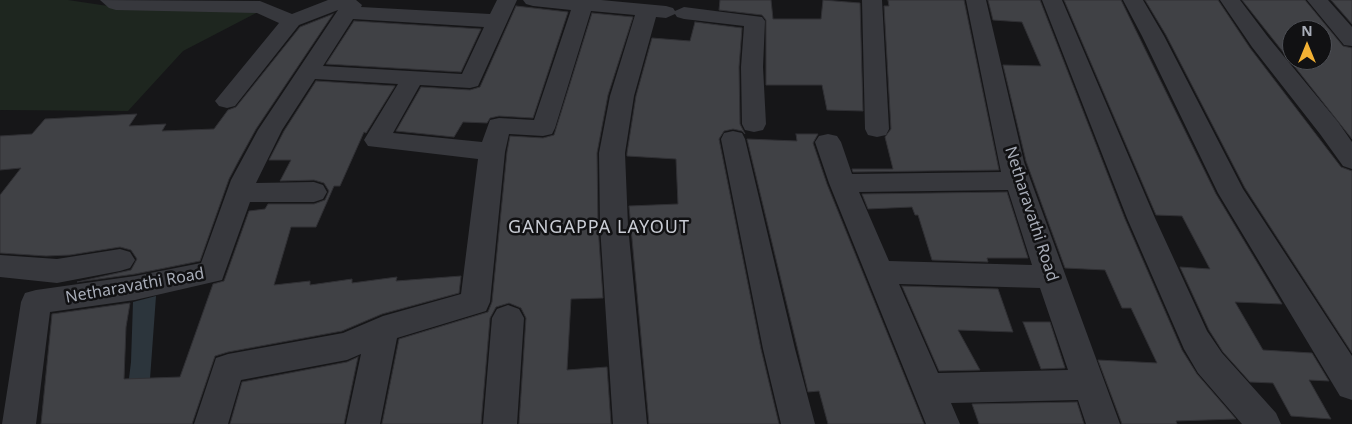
<!DOCTYPE html>
<html>
<head>
<meta charset="utf-8">
<style>
  body { margin:0 }
  #map { position:relative; width:1352px; height:424px; overflow:hidden; background:#161618; font-family:"Noto Sans",sans-serif }
  canvas { display:block }
  .north { position:absolute; left:1282px; top:20px; width:50px; height:50px; box-sizing:border-box; background:#111113; border:1px solid #4d4f55; border-radius:50%; rotate:0deg; font-size:14px; font-weight:700; line-height:20px; text-align:center; color:#a8adb8 }
  .north::after { content:''; display:block; margin:auto; width:18px; height:22px; background:#f2b134; clip-path:polygon(50% 0,100% 100%,50% 72%,0 100%) }
</style>
</head>
<body>
<div id="map">
<canvas width="1352" height="424"></canvas>
<div class="north">N</div>
</div>
<script>
const c = document.querySelector('canvas').getContext('2d');
c.lineJoin = 'round';
function paint(path, color) { c.fillStyle = color; c.fill(path, 'evenodd'); }
const shape = rows => new Path2D(rows.map(r => 'M' + r).join(''));
function strokePath(path, color, width, dash) { c.strokeStyle = color; c.lineWidth = width; c.lineCap = dash ? 'butt' : 'round'; c.setLineDash(dash || []); c.stroke(path); }
function label(font, color, halo, rows, align = 'center') {
  c.font = font + ' "Noto Sans",sans-serif'; c.lineWidth = 5; c.setLineDash([]); c.textBaseline = 'middle'; c.strokeStyle = halo; c.fillStyle = color; for (const [text, x, y, turn = 0] of rows) {
    c.save(); c.translate(x, y); c.rotate((+turn || 0) * Math.PI / 180); c.textAlign = isNaN(turn) ? turn : align; if (halo) c.strokeText(text, 0, 0); c.fillText(text, 0, 0); c.restore();
  }
}
paint(shape([
  [0,0,68,0,108,6,260,11,183,51,128,111,0,110]
]), '#1e261f');
paint(shape([
  [156,296,150,379,117,424,127,395,131,362,133,302]
]), '#2c353c');
const building = shape([
  [720,0,771,0,773,19,821,19,823,0,860,3,863,111,827,110,822,85,766,85,766,20,762,15,719,10,720,0],
  [888,0,964,0,999,170,853,172,852,169,893,169,885,137,891,129,884,6,889,6,888,0],
  [988,0,1040,0,1125,219,1182,350,1197,374,1236,419,1176,421,1177,424,1122,424,1098,360,1157,363,1131,308,1122,308,1105,270,1065,268,1026,161,1003,65,1041,66,1022,22,993,20,988,0],
  [1064,0,1121,0,1216,194,1282,304,1235,302,1263,350,1312,353,1329,381,1309,380,1331,419,1291,416,1273,383,1250,382,1223,352,1209,330,1180,267,1210,269,1182,216,1156,215,1064,0],
  [1145,0,1218,0,1250,48,1341,167,1352,171,1352,353,1245,188,1166,35,1145,0],
  [1242,0,1305,0,1343,46,1352,48,1352,139,1242,0],
  [1292,30,1322,30,1322,60,1292,60,1292,30],
  [1331,0,1352,0,1352,24,1331,0],
  [516,6,568,12,533,118,499,116,490,118,487,123,463,122,454,137,396,131,421,87,470,90,480,87,516,6],
  [592,13,633,17,608,95,597,153,598,226,603,298,571,299,567,370,607,367,611,424,519,424,526,318,521,308,509,303,496,307,490,318,481,424,382,424,399,339,488,312,492,302,507,152,510,136,543,138,554,135,592,13],
  [333,14,256,129,239,160,229,179,200,261,135,274,77,282,131,270,137,259,131,250,120,247,70,255,46,256,0,253,0,195,21,168,0,170,0,136,32,134,45,119,137,114,129,126,166,124,162,131,214,129,228,110,236,107,300,27,333,14],
  [354,21,481,29,461,72,326,64,354,21],
  [695,22,742,28,739,67,740,124,745,134,742,131,733,129,724,131,719,139,761,349,779,424,649,424,629,206,678,204,676,159,627,156,627,153,636,96,652,38,690,41,695,22],
  [316,81,395,86,366,133,364,132,340,186,334,186,316,227,291,227,274,285,310,281,310,285,352,279,352,283,397,277,396,281,461,276,459,293,382,314,342,331,228,352,215,356,192,424,41,424,52,314,130,303,126,327,124,379,180,377,213,284,224,281,249,211,265,209,268,204,314,204,325,200,329,191,324,183,314,180,280,181,291,160,269,160,284,131,316,81],
  [796,134,818,134,813,143,827,184,924,424,828,424,819,391,808,392,747,139,797,141,796,134],
  [1007,192,1028,258,987,258,988,262,932,260,918,215,915,215,912,207,868,209,862,194,1007,192],
  [902,286,998,289,1013,332,958,330,980,370,939,371,902,286],
  [1023,322,1050,322,1065,368,1041,369,1023,322],
  [358,357,344,424,230,424,242,382,347,362,358,357],
  [1077,402,1084,424,979,424,972,404,1077,402]
]);
paint(building, '#404145');
strokePath(building, '#303034', 1);
paint(shape([
  [100,0,260,1,292,14,328,0,356,0,362,5,361,7,490,14,497,0,517,0,478,86,470,88,420,85,393,133,482,142,490,120,499,118,534,120,571,10,533,6,526,4,523,0,601,0,666,6,673,8,675,11,684,7,762,17,765,21,763,67,766,124,763,130,754,132,745,130,742,124,741,67,744,26,684,19,677,17,675,14,666,18,656,17,634,96,625,153,628,226,647,424,613,424,600,226,599,153,610,96,635,15,591,11,555,128,552,134,543,136,509,134,505,152,490,302,486,311,397,338,380,424,346,424,361,354,347,360,241,380,228,424,194,424,216,358,228,354,343,333,383,316,461,294,478,159,368,146,364,140,398,84,315,79,282,130,256,183,314,182,323,185,327,192,323,199,314,202,250,202,222,280,135,300,50,312,36,424,2,424,21,302,25,293,36,290,135,276,201,263,231,180,258,130,338,10,299,25,235,106,227,108,219,106,215,101,279,23,257,13,116,10,109,8,100,0],
  [353,19,484,27,462,74,323,66,353,19],
  [862,0,882,0,889,129,886,135,877,137,868,135,865,129,862,0],
  [966,0,986,0,1024,162,1120,424,1086,424,1078,400,951,403,960,424,926,424,829,183,815,142,819,136,828,134,837,136,841,142,852,174,1001,172,966,0],
  [1008,190,1032,265,889,261,859,192,1008,190],
  [899,284,1040,288,1068,370,938,373,899,284],
  [1042,0,1062,0,1155,218,1207,331,1222,353,1276,413,1281,424,1242,424,1198,373,1184,349,1127,218,1042,0],
  [1123,0,1143,0,1164,36,1243,189,1352,356,1352,400,1340,396,1218,193,1142,36,1123,0],
  [1220,0,1240,0,1268,37,1338,122,1352,142,1352,169,1343,166,1320,134,1252,47,1220,0],
  [1307,0,1328,0,1352,27,1352,46,1344,45,1307,0],
  [733,131,742,133,745,139,795,349,815,424,781,424,763,349,721,139,724,133,733,131],
  [120,249,130,252,135,260,130,268,120,271,57,283,0,277,0,255,57,259,120,249],
  [508,305,519,309,524,318,517,424,483,424,492,318,497,309,508,305]
]), '#37383d');
label('16px', '#a8adb8', '#111113', [
  ["Netharavathi Road",1031,214,72],
  ["Netharavathi Road",135,286,-10]
]);
c.letterSpacing = '1px';
label('18px', '#c9ccd4', '#111113', [
  ["GANGAPPA LAYOUT",599,228]
]);
c.letterSpacing = '0px';
</script>
</body>
</html>
